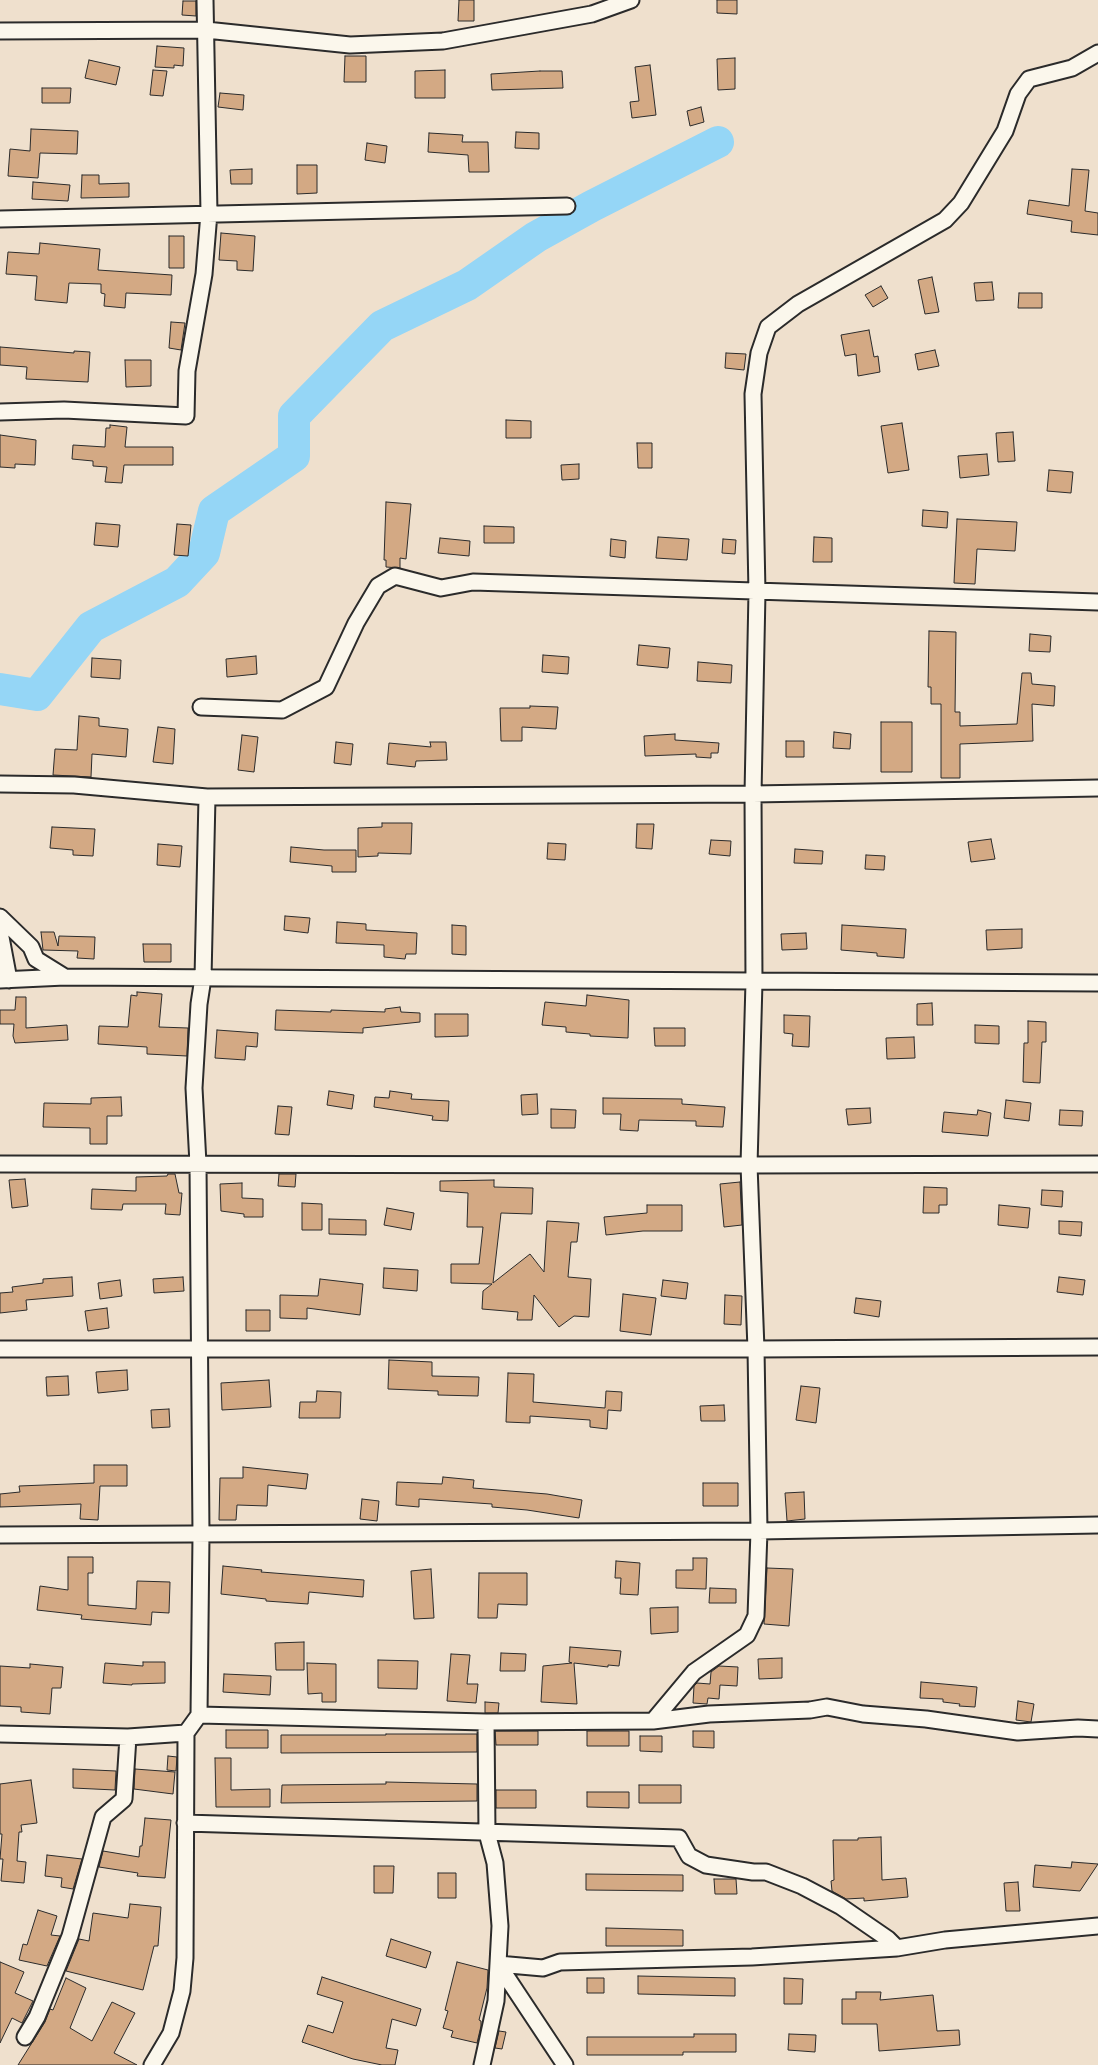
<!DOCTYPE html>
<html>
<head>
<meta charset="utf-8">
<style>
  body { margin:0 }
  canvas { display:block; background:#efe0cd }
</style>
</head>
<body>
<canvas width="1098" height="2065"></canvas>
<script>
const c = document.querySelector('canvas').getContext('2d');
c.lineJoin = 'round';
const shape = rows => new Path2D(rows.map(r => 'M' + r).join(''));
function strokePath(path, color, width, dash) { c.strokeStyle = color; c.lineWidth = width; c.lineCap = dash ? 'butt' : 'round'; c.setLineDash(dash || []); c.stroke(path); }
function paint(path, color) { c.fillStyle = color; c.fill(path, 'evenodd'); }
strokePath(shape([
  [0,689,37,695,91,627,177,582,204,553,214,511,294,456,294,416,382,326,467,285,536,237,592,206,718,142]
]), '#95d6f6', 32);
const building = shape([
  [459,0,474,0,474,21,458,21,459,0],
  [717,0,737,0,737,14,717,13,717,0],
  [183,1,196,1,196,16,182,15,183,1],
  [157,46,184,48,183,66,174,65,174,68,155,67,157,46],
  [345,56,366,56,366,82,344,82,345,56],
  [735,58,735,89,718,90,717,59,735,58],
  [89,60,120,67,116,85,85,78,89,60],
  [650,65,656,115,632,118,630,102,639,101,635,67,650,65],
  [153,70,167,71,163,96,150,95,153,70],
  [445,70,445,98,415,98,415,71,445,70],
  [540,71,562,71,563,88,492,90,491,74,540,71],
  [42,88,71,88,70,103,42,103,42,88],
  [220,93,244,95,243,110,218,107,220,93],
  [701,107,704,122,690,126,687,111,701,107],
  [31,129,78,131,77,154,40,153,38,178,8,176,10,149,30,151,31,129],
  [516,132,539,133,539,149,515,148,516,132],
  [429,133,463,135,462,142,488,142,489,172,469,172,468,155,428,152,429,133],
  [367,143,387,146,385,163,365,160,367,143],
  [297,165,317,165,317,193,297,194,297,165],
  [252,169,252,184,231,184,230,170,252,169],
  [1072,169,1089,170,1085,211,1098,213,1098,235,1071,232,1072,221,1027,214,1029,200,1069,206,1072,169],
  [82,175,99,175,99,184,129,183,129,197,81,198,82,175],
  [33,182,70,185,68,201,32,199,33,182],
  [221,233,255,236,253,271,237,270,237,261,219,260,221,233],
  [169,236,184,236,184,268,169,268,169,236],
  [40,243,100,249,98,270,172,275,171,295,126,293,125,308,104,306,105,294,101,293,101,284,69,283,67,303,35,300,37,276,6,274,8,252,39,254,40,243],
  [932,277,939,312,925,314,918,280,932,277],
  [992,282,994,300,976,301,974,283,992,282],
  [881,286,888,298,873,307,865,295,881,286],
  [1019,293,1042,293,1042,308,1018,308,1019,293],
  [171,322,185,323,181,350,169,348,171,322],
  [869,330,874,357,878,356,880,372,858,376,856,354,845,356,841,335,869,330],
  [0,347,74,353,74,351,90,352,88,382,26,379,27,367,0,365,0,347],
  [935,350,939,366,918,370,915,354,935,350],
  [726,353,746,354,744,370,725,368,726,353],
  [125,360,151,360,151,386,126,387,125,360],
  [506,420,531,421,531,438,506,438,506,420],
  [902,423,909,470,888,473,881,426,902,423],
  [110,425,127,427,125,447,173,447,173,465,124,465,122,483,105,482,107,467,93,466,93,461,72,459,73,445,105,447,106,428,110,428,110,425],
  [1013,432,1015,461,998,462,996,433,1013,432],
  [0,435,36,440,35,465,15,464,15,468,0,467,0,435],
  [637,443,652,443,652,468,638,468,637,443],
  [987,454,989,475,960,478,958,456,987,454],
  [579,464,579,479,562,480,561,465,579,464],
  [1049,470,1073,472,1071,493,1047,491,1049,470],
  [386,502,411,504,406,559,400,558,400,568,386,567,386,560,384,560,386,502],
  [923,510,948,512,947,528,922,526,923,510],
  [957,519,1017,522,1015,551,977,549,975,584,954,583,957,519],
  [96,523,120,525,118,547,94,545,96,523],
  [177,524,191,525,188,556,174,555,177,524],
  [484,526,514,527,514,543,484,543,484,526],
  [658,537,689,539,687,560,656,558,658,537],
  [814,537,832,538,832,562,813,562,814,537],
  [440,538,470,541,469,556,438,553,440,538],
  [611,539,626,541,625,558,610,556,611,539],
  [723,539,736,540,735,554,722,553,723,539],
  [929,631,956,632,955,712,960,712,960,726,1017,724,1022,673,1031,673,1032,684,1055,686,1054,706,1032,704,1033,741,960,744,960,778,941,778,941,704,931,704,931,687,928,687,929,631],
  [1030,634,1051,636,1050,652,1029,651,1030,634],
  [639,645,670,648,668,668,637,665,639,645],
  [543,655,569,657,568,674,542,672,543,655],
  [256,656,257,674,227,677,226,659,256,656],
  [92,658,121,660,120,679,91,677,92,658],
  [698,662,732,665,731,683,697,681,698,662],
  [530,706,558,707,556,729,522,727,522,741,501,741,500,708,530,708,530,706],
  [79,716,99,718,99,726,128,729,126,757,92,754,91,777,53,775,55,749,77,750,79,716],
  [881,722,912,722,912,772,881,772,881,722],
  [158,727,175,729,173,764,153,762,158,727],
  [834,732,851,734,850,749,833,748,834,732],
  [675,734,675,740,719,743,718,753,711,753,711,758,696,757,696,754,645,756,644,736,675,734],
  [242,735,258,737,254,772,238,770,242,735],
  [786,741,804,741,804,757,786,757,786,741],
  [336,742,353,744,351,765,334,763,336,742],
  [430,742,446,742,447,760,416,761,415,767,387,764,389,743,431,747,430,742],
  [382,823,412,823,411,854,378,853,378,856,358,857,358,828,382,827,382,823],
  [637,824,654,824,652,849,636,848,637,824],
  [52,827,95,829,93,856,73,855,73,850,50,848,52,827],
  [991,839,995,859,971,862,968,842,991,839],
  [711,840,731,841,730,856,709,854,711,840],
  [548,843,566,844,565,860,547,859,548,843],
  [158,844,182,846,180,867,157,865,158,844],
  [291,847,324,850,356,850,356,872,332,872,332,866,290,862,291,847],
  [795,849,823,851,822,864,794,863,795,849],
  [866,855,885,856,884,870,865,869,866,855],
  [285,916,310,918,308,933,284,930,285,916],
  [337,922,366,924,366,930,417,933,416,954,406,954,405,959,384,957,384,945,336,943,337,922],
  [452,925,466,926,466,955,452,954,452,925],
  [842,925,906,929,904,958,877,956,877,953,841,950,842,925],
  [1022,929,1022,948,987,950,986,930,1022,929],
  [41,932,54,932,58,946,59,936,95,937,94,959,77,958,78,951,43,950,41,932],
  [806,933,807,949,782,950,781,934,806,933],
  [143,944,171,944,171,962,144,962,143,944],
  [137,992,162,994,159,1027,188,1028,187,1056,147,1054,147,1047,98,1044,99,1026,128,1027,131,995,137,996,137,992],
  [587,995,629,1000,628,1038,590,1036,590,1034,566,1032,566,1027,542,1025,545,1002,586,1006,587,995],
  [16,997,26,997,26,1028,67,1025,68,1040,15,1043,13,1036,14,1024,0,1024,0,1010,15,1010,16,997],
  [932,1003,933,1025,917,1025,917,1004,932,1003],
  [400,1007,401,1012,420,1013,420,1022,363,1028,363,1033,275,1030,276,1010,331,1012,331,1010,385,1012,385,1009,400,1007],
  [435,1014,468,1014,468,1036,435,1037,435,1014],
  [784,1015,810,1016,809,1047,792,1046,793,1034,784,1033,784,1015],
  [1028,1021,1046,1022,1046,1042,1042,1042,1040,1083,1023,1082,1024,1043,1028,1043,1028,1021],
  [975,1025,999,1026,999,1044,975,1043,975,1025],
  [654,1028,685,1028,685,1046,655,1046,654,1028],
  [217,1030,258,1033,257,1047,246,1046,245,1060,215,1058,217,1030],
  [914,1037,915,1058,887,1059,886,1038,914,1037],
  [329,1091,354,1095,352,1109,327,1105,329,1091],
  [390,1091,412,1094,411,1099,449,1101,448,1121,432,1120,433,1116,374,1107,375,1097,389,1098,390,1091],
  [537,1094,538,1114,522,1115,521,1095,537,1094],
  [121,1097,122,1116,107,1116,107,1144,90,1144,90,1128,43,1127,44,1103,91,1104,91,1098,121,1097],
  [603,1098,682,1099,682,1104,725,1107,723,1127,696,1126,696,1121,639,1120,638,1131,620,1130,621,1114,603,1114,603,1098],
  [1006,1100,1031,1103,1029,1121,1004,1118,1006,1100],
  [278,1106,292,1107,289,1135,275,1134,278,1106],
  [870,1108,871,1123,848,1125,846,1109,870,1108],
  [551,1109,576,1110,575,1128,551,1128,551,1109],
  [978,1110,991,1113,988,1136,942,1132,944,1112,977,1115,978,1110],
  [1060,1110,1083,1111,1082,1126,1059,1125,1060,1110],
  [168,1174,175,1174,179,1193,182,1193,180,1215,165,1214,166,1204,123,1204,122,1210,91,1209,92,1189,136,1191,136,1177,167,1176,168,1174],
  [279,1174,296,1174,295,1187,278,1186,279,1174],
  [25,1179,28,1206,12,1208,9,1180,25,1179],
  [494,1180,494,1187,533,1188,532,1214,501,1213,493,1283,530,1254,544,1272,547,1221,579,1223,577,1242,571,1242,568,1277,591,1279,589,1317,574,1316,559,1327,534,1295,532,1320,517,1320,518,1312,482,1309,483,1291,492,1284,451,1283,451,1264,479,1264,483,1227,467,1227,468,1193,440,1191,440,1181,494,1180],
  [740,1182,742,1225,724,1227,720,1184,740,1182],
  [242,1183,242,1198,263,1199,263,1217,244,1217,244,1214,221,1211,220,1184,242,1183],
  [924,1187,947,1188,947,1205,939,1205,939,1213,923,1213,924,1187],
  [1042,1190,1063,1191,1062,1207,1041,1205,1042,1190],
  [302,1203,322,1204,322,1230,302,1230,302,1203],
  [647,1205,682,1205,682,1231,643,1231,606,1235,604,1217,647,1213,647,1205],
  [999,1205,1030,1208,1028,1228,998,1225,999,1205],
  [387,1208,414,1213,411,1230,384,1225,387,1208],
  [329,1219,366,1220,366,1235,329,1234,329,1219],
  [1059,1221,1082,1222,1081,1236,1059,1234,1059,1221],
  [384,1268,418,1270,417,1291,383,1288,384,1268],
  [72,1277,73,1296,26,1300,27,1310,0,1313,0,1293,13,1292,12,1287,43,1283,43,1279,72,1277],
  [183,1277,184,1291,154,1293,153,1279,183,1277],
  [1059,1277,1085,1280,1083,1295,1057,1292,1059,1277],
  [320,1279,363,1284,360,1315,307,1308,307,1319,280,1318,280,1295,318,1296,320,1279],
  [120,1280,122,1296,100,1299,98,1283,120,1280],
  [663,1280,688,1283,686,1299,661,1296,663,1280],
  [623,1294,656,1298,651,1335,620,1331,623,1294],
  [725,1295,742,1296,741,1325,724,1324,725,1295],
  [856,1298,881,1301,879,1317,854,1313,856,1298],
  [107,1308,109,1328,88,1331,85,1311,107,1308],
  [246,1310,270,1310,270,1331,246,1331,246,1310],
  [389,1360,432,1362,432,1376,479,1377,478,1396,438,1395,438,1391,388,1389,389,1360],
  [127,1370,128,1390,98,1393,96,1372,127,1370],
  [508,1373,534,1374,533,1402,605,1408,606,1391,622,1392,621,1411,608,1410,607,1429,590,1427,590,1420,530,1416,530,1423,506,1422,508,1373],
  [68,1376,69,1395,47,1396,46,1377,68,1376],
  [269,1380,271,1407,222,1410,221,1383,269,1380],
  [801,1386,820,1388,816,1423,796,1420,801,1386],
  [317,1391,341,1392,340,1418,299,1418,300,1402,316,1402,317,1391],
  [724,1405,725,1421,701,1421,700,1406,724,1405],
  [169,1409,170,1427,152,1428,151,1410,169,1409],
  [94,1465,127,1465,127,1486,100,1486,98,1520,80,1519,81,1504,0,1507,0,1494,20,1492,19,1486,94,1483,94,1465],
  [243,1467,308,1474,306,1489,268,1485,267,1506,237,1505,236,1520,219,1520,220,1478,243,1478,243,1467],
  [443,1477,474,1480,473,1488,547,1494,582,1500,579,1518,527,1510,492,1507,492,1504,419,1499,419,1507,396,1505,397,1482,442,1484,443,1477],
  [703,1483,738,1483,738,1506,703,1506,703,1483],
  [804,1492,805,1519,787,1521,785,1493,804,1492],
  [362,1499,379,1501,377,1521,360,1519,362,1499],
  [68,1557,93,1557,93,1573,88,1573,88,1605,136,1609,137,1581,170,1582,169,1613,152,1612,151,1625,81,1619,82,1615,37,1610,40,1586,68,1590,68,1557],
  [693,1558,707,1558,706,1589,676,1588,676,1570,693,1570,693,1558],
  [616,1561,640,1563,638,1595,620,1594,621,1578,615,1578,616,1561],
  [223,1566,262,1570,261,1572,364,1580,363,1597,309,1592,308,1604,266,1601,266,1599,221,1594,223,1566],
  [767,1568,793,1569,789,1626,764,1624,767,1568],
  [431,1569,434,1618,414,1619,411,1571,431,1569],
  [479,1573,527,1573,527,1605,498,1604,497,1618,478,1618,479,1573],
  [710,1588,736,1589,736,1603,709,1603,710,1588],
  [678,1607,678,1632,651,1634,650,1608,678,1607],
  [304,1642,304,1670,276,1670,275,1643,304,1642],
  [570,1647,621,1651,619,1666,608,1665,608,1667,574,1663,577,1704,541,1702,543,1666,572,1663,569,1662,570,1647],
  [501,1653,526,1654,525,1671,500,1671,501,1653],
  [451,1654,470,1655,467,1684,478,1684,476,1703,447,1701,451,1654],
  [782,1658,782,1678,759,1679,758,1659,782,1658],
  [378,1660,418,1661,417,1689,378,1688,378,1660],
  [143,1662,165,1662,165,1683,132,1684,132,1685,103,1683,105,1663,143,1666,143,1662],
  [307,1663,336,1664,336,1702,322,1702,322,1693,308,1694,307,1663],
  [30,1664,63,1667,61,1688,52,1688,50,1714,21,1712,21,1707,0,1706,0,1666,30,1668,30,1664],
  [719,1666,738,1667,737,1686,720,1685,719,1699,708,1698,707,1704,693,1703,694,1686,697,1683,710,1684,711,1672,719,1666],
  [224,1674,271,1676,270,1695,223,1692,224,1674],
  [921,1682,977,1687,975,1707,959,1706,960,1704,943,1702,943,1699,920,1698,921,1682],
  [1018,1701,1034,1704,1031,1722,1016,1720,1018,1701],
  [485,1702,499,1703,498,1713,485,1713,485,1702],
  [226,1730,268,1730,268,1748,226,1748,226,1730],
  [495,1731,538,1731,538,1745,496,1745,495,1731],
  [587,1731,629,1731,629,1746,587,1746,587,1731],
  [693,1731,714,1731,714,1748,693,1747,693,1731],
  [386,1734,477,1734,477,1752,281,1753,281,1735,386,1735,386,1734],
  [640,1736,662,1736,662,1752,640,1751,640,1736],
  [168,1756,177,1757,176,1771,167,1770,168,1756],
  [215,1758,231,1758,231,1790,270,1789,270,1807,216,1807,215,1758],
  [73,1769,116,1771,115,1790,73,1788,73,1769],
  [135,1769,175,1772,173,1794,134,1789,135,1769],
  [31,1780,37,1823,21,1825,22,1832,19,1832,17,1861,26,1862,24,1883,1,1881,3,1859,0,1859,2,1834,0,1834,0,1784,31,1780],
  [386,1782,477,1784,477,1801,281,1803,282,1785,386,1784,386,1782],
  [639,1785,681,1785,681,1803,639,1803,639,1785],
  [496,1790,536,1790,536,1808,496,1808,496,1790],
  [587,1792,629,1792,629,1808,587,1807,587,1792],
  [145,1818,171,1820,165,1878,137,1876,138,1873,99,1867,103,1851,139,1857,140,1846,142,1846,145,1818],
  [881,1837,882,1880,906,1878,908,1897,864,1901,864,1898,846,1899,832,1891,831,1881,834,1880,833,1840,858,1840,858,1838,881,1837],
  [47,1855,82,1859,73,1889,61,1887,62,1878,45,1876,47,1855],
  [1072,1862,1098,1864,1080,1891,1033,1887,1035,1865,1071,1868,1072,1862],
  [374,1866,394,1866,393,1893,374,1893,374,1866],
  [438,1873,456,1873,456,1898,438,1898,438,1873],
  [586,1874,683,1875,683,1891,586,1890,586,1874],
  [714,1879,736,1879,737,1894,715,1894,714,1879],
  [1018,1882,1020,1911,1006,1911,1004,1883,1018,1882],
  [130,1904,161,1907,158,1946,154,1946,143,1990,66,1971,79,1939,89,1941,93,1913,128,1918,130,1904],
  [38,1910,57,1916,51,1935,60,1936,47,1966,19,1960,23,1944,27,1945,38,1910],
  [606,1928,683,1930,683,1946,606,1946,606,1928],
  [391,1939,431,1952,426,1968,386,1956,391,1939],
  [0,1962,24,1972,15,1993,33,2001,22,2023,12,2018,0,2043,0,1962],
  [457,1962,488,1970,487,1988,479,2020,481,2021,481,2026,477,2043,451,2037,453,2031,443,2028,448,2011,445,2010,457,1962],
  [638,1976,735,1978,735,1996,638,1994,638,1976],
  [322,1977,421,2009,416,2026,392,2019,386,2048,398,2050,395,2065,382,2065,353,2059,302,2042,308,2025,333,2033,343,2002,317,1994,322,1977],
  [66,1978,86,1988,70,2028,92,2041,112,2002,135,2013,114,2053,137,2065,18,2065,45,2022,50,2009,53,2010,66,1978],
  [587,1978,604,1978,604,1993,587,1993,587,1978],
  [784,1978,803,1979,802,2004,784,2004,784,1978],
  [856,1992,881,1992,880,2000,933,1995,937,2031,959,2030,960,2045,879,2051,877,2024,842,2024,842,1999,856,1999,856,1992],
  [499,2031,506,2032,502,2049,495,2048,499,2031],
  [694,2034,736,2034,736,2052,683,2052,683,2055,587,2055,587,2037,694,2037,694,2034],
  [789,2034,816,2035,815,2052,788,2050,789,2034]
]);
paint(building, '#d3a984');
strokePath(building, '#2b2b2b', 1);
const minor = shape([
  [0,31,206,30,350,45,443,41,592,14,631,0],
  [0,219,567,206],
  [0,412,64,410,186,416,187,371,204,274,209,213,205,0],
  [201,707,282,710,326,687,356,623,378,586,395,576,441,588,473,582,1098,602],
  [0,784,74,785,207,797,753,794,1098,788],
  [0,917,31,947,36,959,65,977],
  [0,932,9,980],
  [0,980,65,977,1098,983],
  [0,1164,749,1165,1098,1164],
  [0,1349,756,1349,1098,1347],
  [0,1535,759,1531,1098,1525],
  [199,1715,486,1722,653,1721,709,1714,810,1710,827,1707,863,1714,926,1719,1018,1732,1078,1728,1098,1729],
  [653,1721,694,1672,747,1635,756,1616,759,1531,756,1349,749,1165,754,982,753,794,757,592,753,394,759,353,768,327,798,304,945,220,961,203,1005,131,1018,94,1029,79,1072,68,1098,53],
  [0,1734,128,1737,186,1733],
  [185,1823,679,1838,689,1856,706,1865,753,1872,766,1872,802,1886,840,1906,888,1939,897,1948],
  [498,1964,543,1968,560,1962,752,1957,897,1948,945,1940,1098,1926],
  [498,1964,565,2065],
  [25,2037,37,2017,70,1936,103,1817,124,1799,128,1737],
  [152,2065,171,2033,182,1991,185,1958,186,1733,199,1715,201,1535,198,1164,194,1088,199,1004,203,978,207,797],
  [482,2065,496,2001,500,1926,495,1863,487,1833,486,1722]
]);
strokePath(minor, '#2b2b2b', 19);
strokePath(minor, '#fbf7ec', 15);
</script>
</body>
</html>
